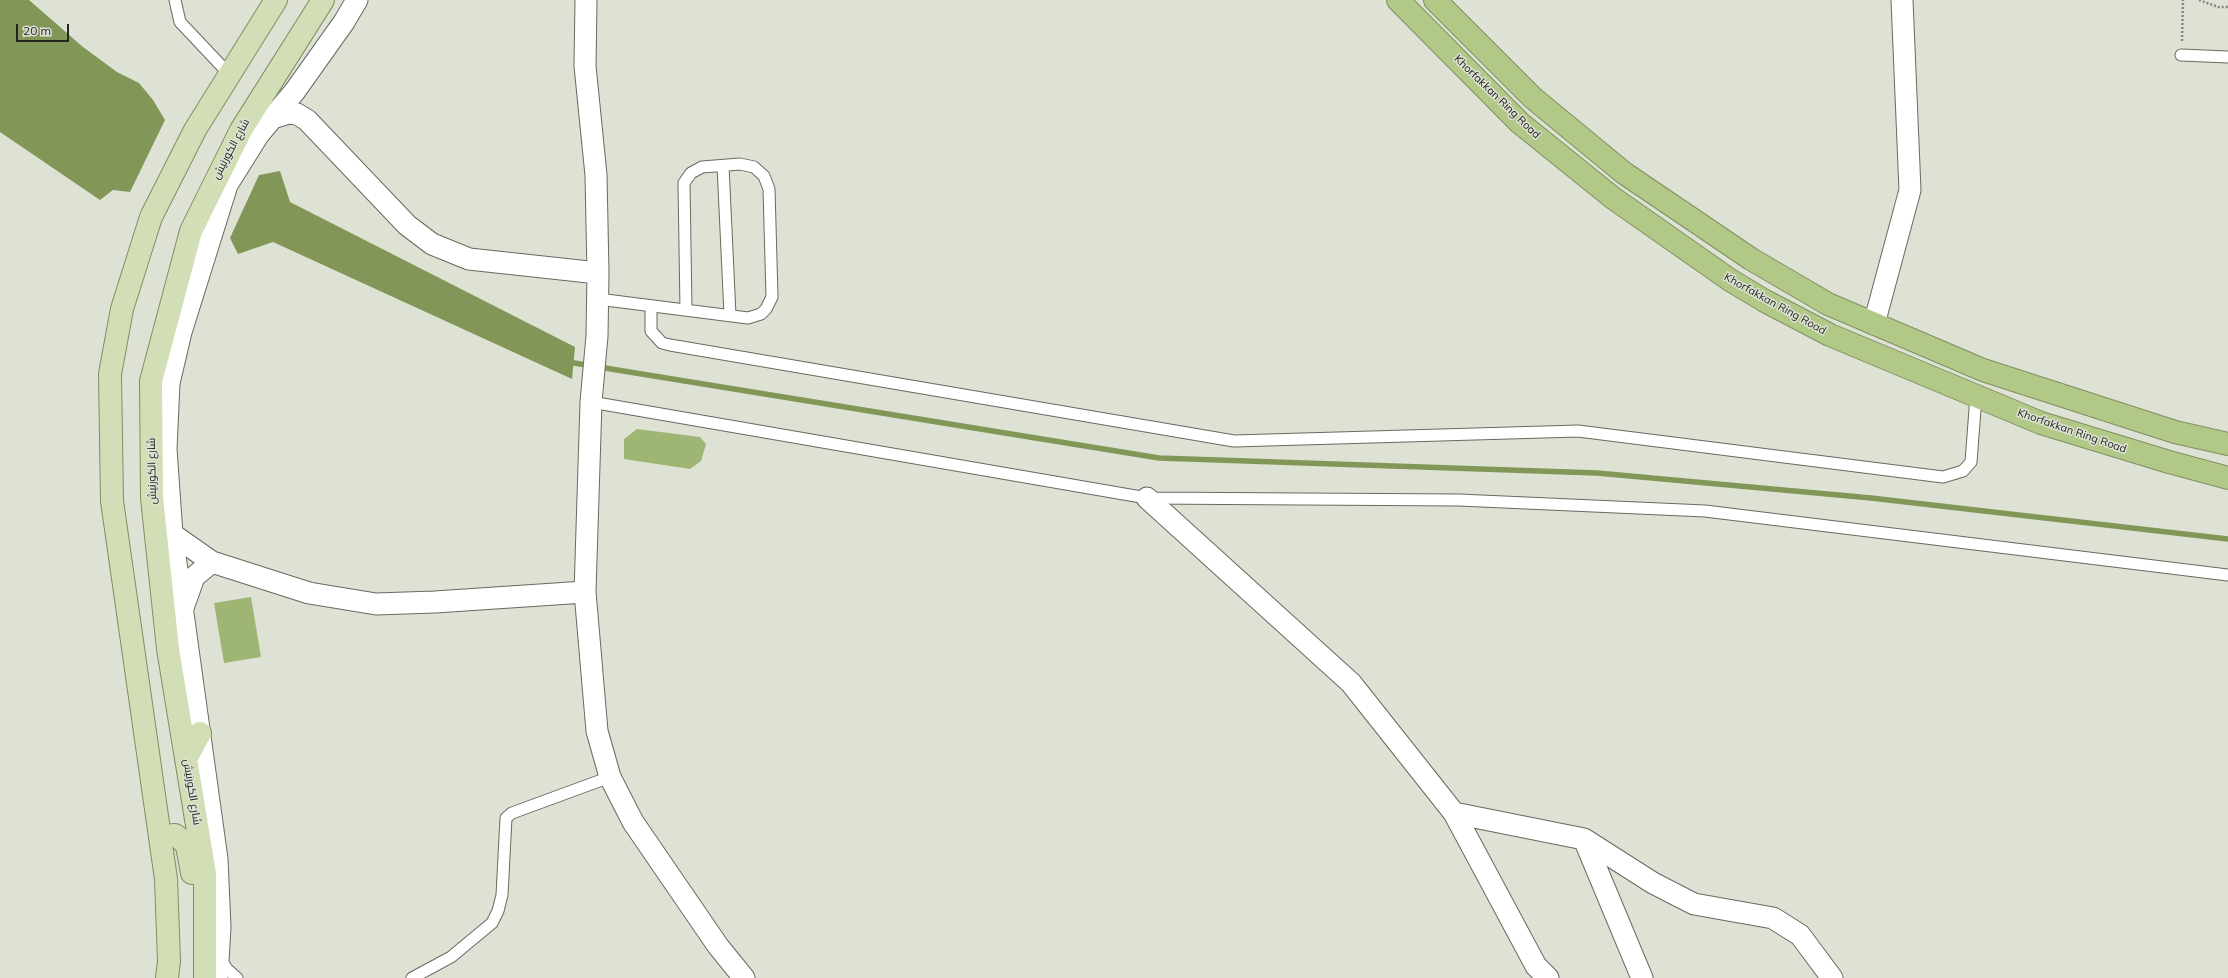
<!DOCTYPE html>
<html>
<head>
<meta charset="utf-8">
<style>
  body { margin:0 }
  #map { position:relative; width:2228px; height:978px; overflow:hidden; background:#dde2d4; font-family:Mulish,sans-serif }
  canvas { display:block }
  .scale { position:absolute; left:16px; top:24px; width:53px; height:18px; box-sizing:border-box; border:2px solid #232520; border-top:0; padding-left:5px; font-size:12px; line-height:14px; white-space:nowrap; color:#232520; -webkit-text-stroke:3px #dde2d4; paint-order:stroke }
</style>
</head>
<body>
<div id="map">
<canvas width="2228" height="978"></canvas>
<div class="scale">20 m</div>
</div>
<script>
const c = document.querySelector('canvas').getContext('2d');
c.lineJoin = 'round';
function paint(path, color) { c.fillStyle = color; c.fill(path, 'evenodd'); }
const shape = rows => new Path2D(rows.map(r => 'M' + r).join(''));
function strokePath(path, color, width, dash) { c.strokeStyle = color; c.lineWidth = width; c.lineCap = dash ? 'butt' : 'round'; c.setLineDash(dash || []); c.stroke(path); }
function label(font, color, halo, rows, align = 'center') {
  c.font = font + ' Mulish,Cairo,sans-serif'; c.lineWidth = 3; c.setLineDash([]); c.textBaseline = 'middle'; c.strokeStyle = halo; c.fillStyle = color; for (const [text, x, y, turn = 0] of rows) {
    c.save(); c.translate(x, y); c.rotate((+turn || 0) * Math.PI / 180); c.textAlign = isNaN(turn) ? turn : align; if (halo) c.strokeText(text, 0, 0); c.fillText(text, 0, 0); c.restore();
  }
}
paint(shape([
  [0,0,29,0,83,47,117,72,139,83,153,100,165,120,130,192,113,190,100,200,0,132],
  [280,171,290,202,575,347,572,379,273,242,238,254,230,238,259,175]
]), '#829757');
strokePath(shape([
  [568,361,574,363,1159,458,1597,473,1871,498,2228,539]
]), '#829757', 5.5);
paint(shape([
  [637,429,700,437,706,444,701,461,690,469,624,459,624,439],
  [251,597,261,657,224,663,214,603]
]), '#9eb573');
const lane = shape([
  [175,0,180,22,229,74],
  [2181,55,2228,57],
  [723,166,730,315],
  [598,299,748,318,761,314,766,309,772,297,769,189,764,176,754,167,740,164,702,167,691,173,684,183,686,310],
  [651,306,651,331,662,343,670,345,1234,441,1578,431,1943,477,1963,471,1971,462,1976,396],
  [591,402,1147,498,1459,500,1705,511,2228,575],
  [220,959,227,969,237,978],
  [412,978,451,957,492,923,498,911,502,895,506,818,512,813,610,777]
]);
const street = shape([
  [586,0,585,66,596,175,598,273,597,336,591,402,585,592,597,731,610,777,633,822,718,946,744,978],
  [266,120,289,113,297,114,307,120,407,225,432,244,469,259,598,273],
  [1874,324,1910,190,1902,0],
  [1147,498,1351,683,1454,813],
  [172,534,212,562,194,577,183,608],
  [212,562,309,593,376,604,435,602,585,592],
  [1584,839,1642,978],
  [217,978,220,927,217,859,172,534,166,449,169,383,181,332,227,185,259,134,295,91,344,22,357,0],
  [1548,978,1536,966,1454,813,1584,839,1653,883,1694,904,1773,918,1800,935,1832,978]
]);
const primary = shape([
  [186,759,200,733],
  [160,837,175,835,182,840,187,846,192,873],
  [167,978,169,961,166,879,112,501,110,374,122,309,151,217,195,130,276,0],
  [205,978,205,874,168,649,152,498,151,381,191,231,241,130,323,0]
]);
const highway = shape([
  [1398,0,1520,123,1613,198,1730,280,1765,301,1830,335,2041,423,2169,462,2228,478],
  [1435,0,1533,98,1624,173,1751,259,1828,304,1983,370,2175,432,2228,444]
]);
strokePath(lane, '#676b5f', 13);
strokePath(street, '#676b5f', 23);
strokePath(primary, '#808f62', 24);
strokePath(highway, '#808f62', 24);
strokePath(shape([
  [2199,0,2218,7,2228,7],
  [2182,41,2183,0]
]), '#84887e', 2.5, [2, 2]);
strokePath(lane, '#fff', 11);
strokePath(street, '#fff', 21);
strokePath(primary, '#d1deb6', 22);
strokePath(highway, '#b2c886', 22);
label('11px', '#232520', '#dde2d4', [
  ["Khorfakkan Ring Road",1497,97,44],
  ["شارع الكورنيش",231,149,-62],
  ["Khorfakkan Ring Road",1775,304,29],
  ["Khorfakkan Ring Road",2072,431,19],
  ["شارع الكورنيش",152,471,-91],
  ["شارع الكورنيش",192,792,81]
]);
</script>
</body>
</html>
